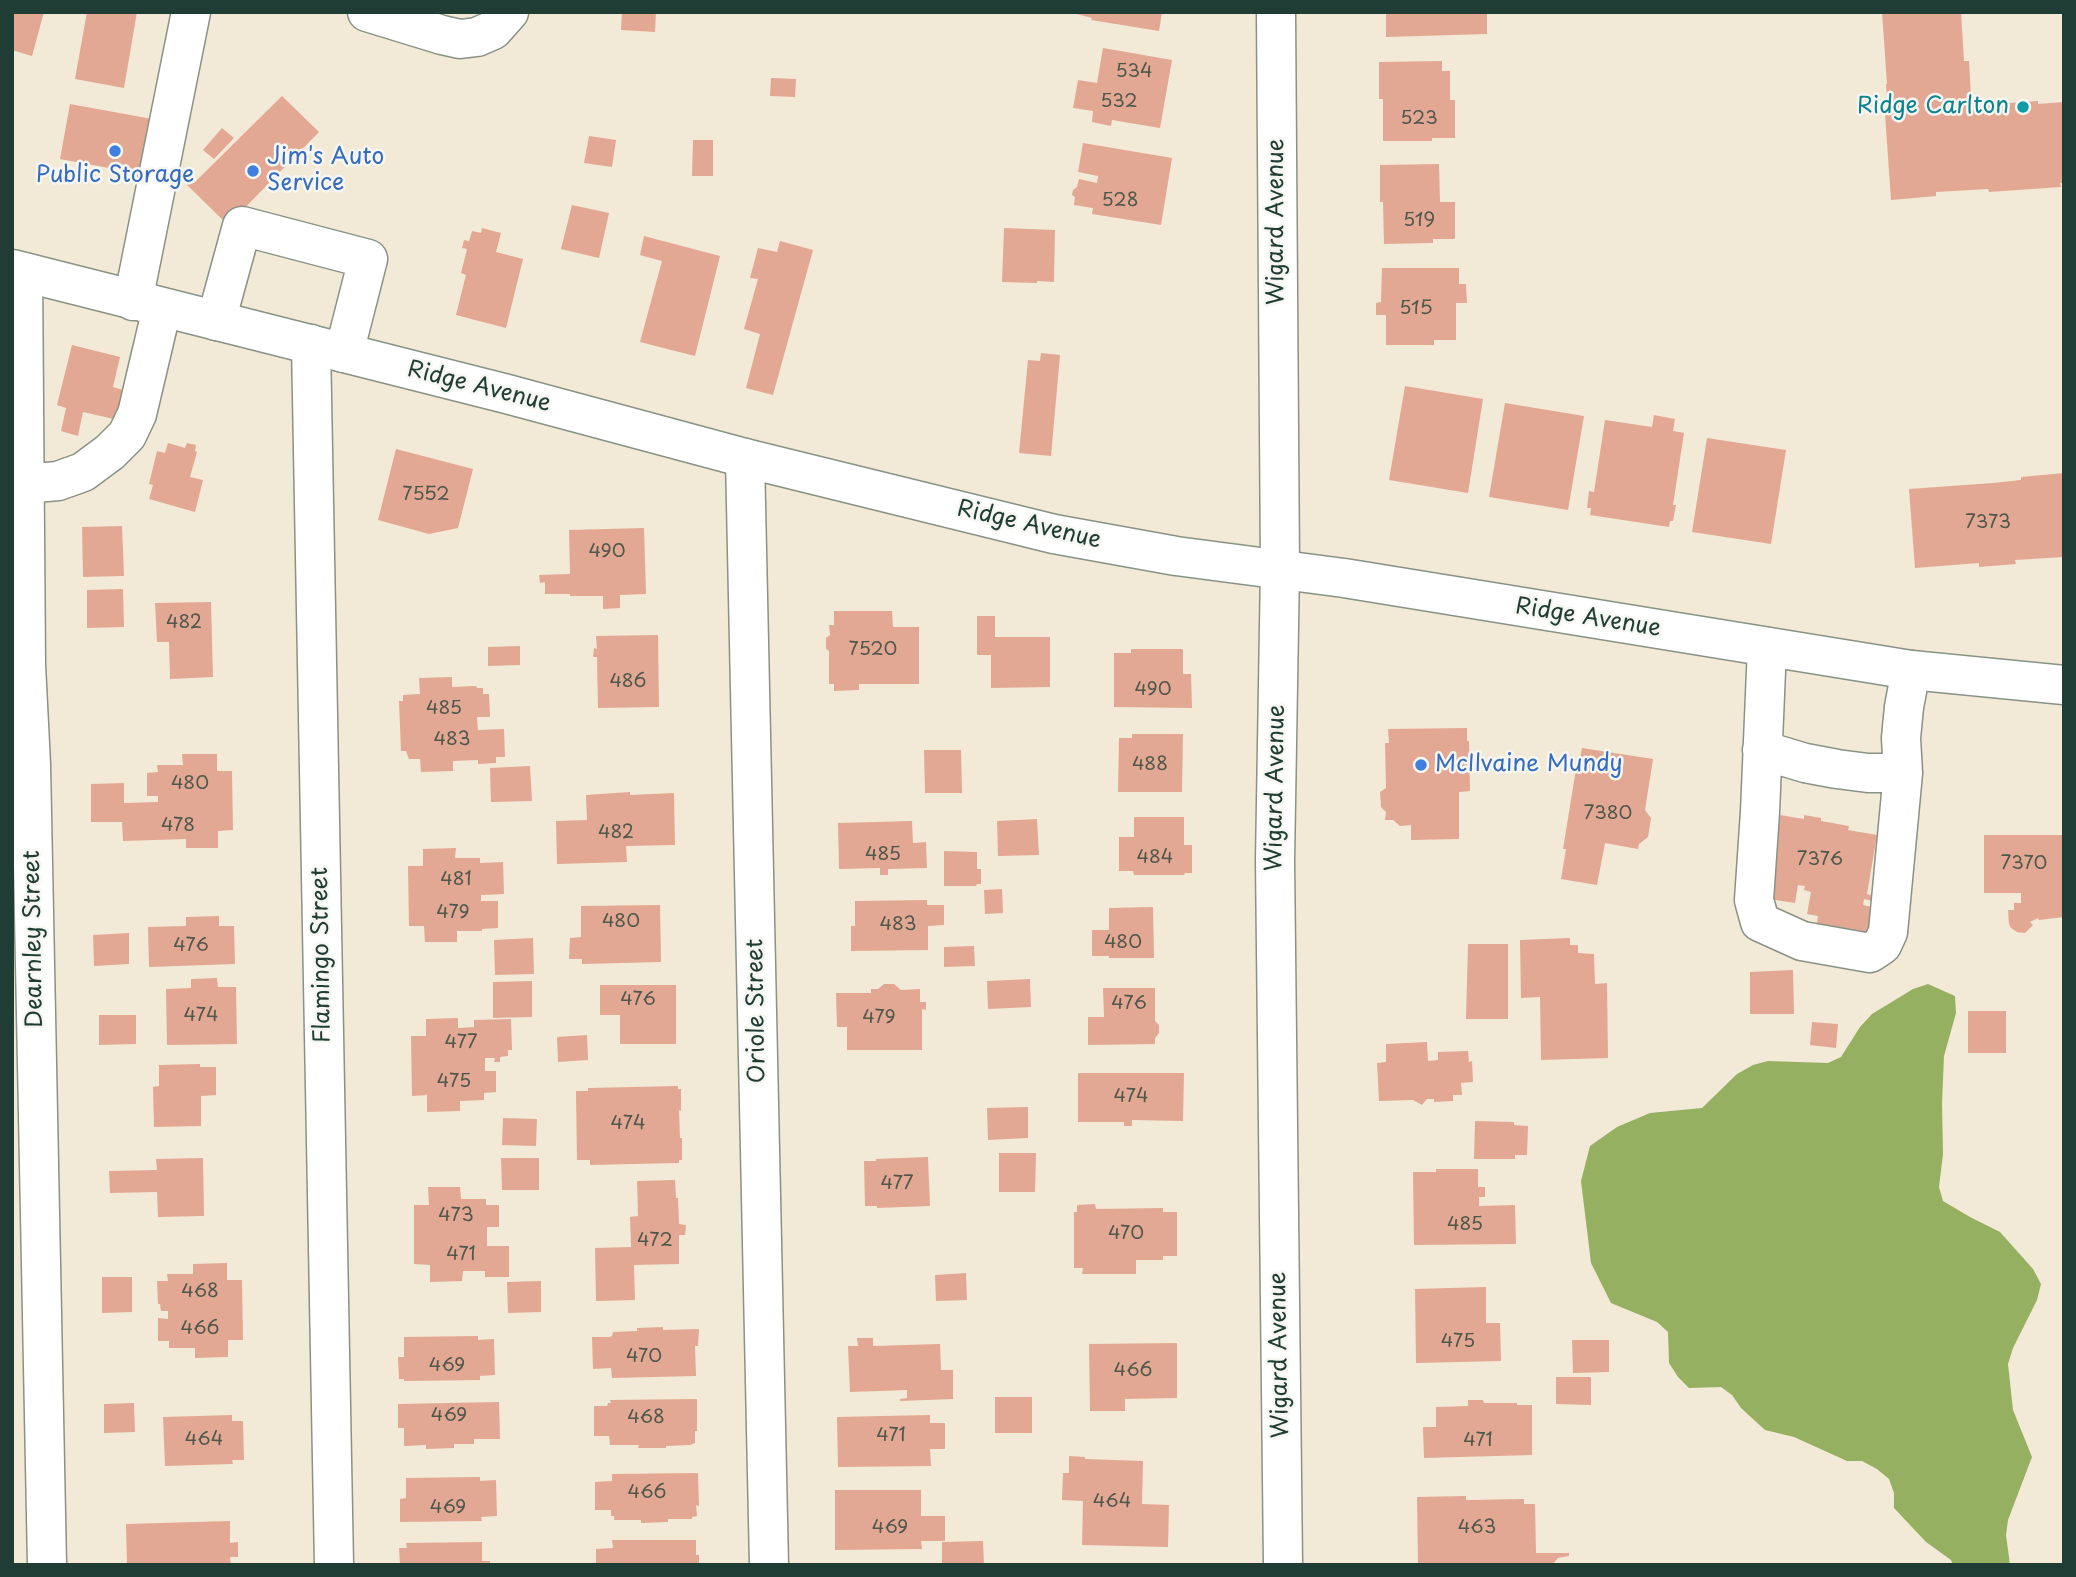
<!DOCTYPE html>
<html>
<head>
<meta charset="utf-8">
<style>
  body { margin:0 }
  #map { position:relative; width:2076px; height:1577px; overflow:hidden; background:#f2e9d6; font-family:"Playpen Sans",sans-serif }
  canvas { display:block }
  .frame { position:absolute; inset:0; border:14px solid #1f3d34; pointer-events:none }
</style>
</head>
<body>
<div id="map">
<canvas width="2076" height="1577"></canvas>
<div class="frame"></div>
</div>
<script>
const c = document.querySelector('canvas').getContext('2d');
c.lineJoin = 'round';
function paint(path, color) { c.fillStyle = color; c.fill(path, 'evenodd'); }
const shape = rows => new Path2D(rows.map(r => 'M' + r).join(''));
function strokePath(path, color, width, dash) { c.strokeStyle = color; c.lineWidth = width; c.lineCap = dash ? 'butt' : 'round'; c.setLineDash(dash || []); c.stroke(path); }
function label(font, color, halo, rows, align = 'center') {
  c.font = font + ' "Playpen Sans",sans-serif'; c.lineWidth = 5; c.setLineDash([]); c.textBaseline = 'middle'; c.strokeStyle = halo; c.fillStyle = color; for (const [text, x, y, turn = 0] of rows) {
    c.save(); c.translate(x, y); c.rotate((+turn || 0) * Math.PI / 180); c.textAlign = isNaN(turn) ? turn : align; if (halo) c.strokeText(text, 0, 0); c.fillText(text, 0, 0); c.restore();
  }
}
paint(shape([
  [1928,984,1955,996,1956,1013,1944,1056,1942,1103,1943,1154,1939,1187,1943,1201,1970,1217,2000,1232,2033,1269,2041,1284,2037,1300,2013,1348,2008,1364,2013,1410,2032,1457,2008,1520,2006,1535,2010,1565,1953,1565,1951,1560,1926,1542,1894,1508,1894,1493,1889,1479,1877,1469,1862,1461,1847,1461,1794,1437,1765,1430,1741,1408,1732,1395,1721,1387,1689,1388,1678,1377,1669,1363,1668,1332,1657,1322,1611,1303,1591,1263,1581,1181,1590,1146,1617,1127,1650,1113,1702,1108,1737,1074,1753,1065,1768,1061,1828,1063,1841,1057,1860,1027,1872,1014,1913,989]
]), '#96b061');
paint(shape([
  [12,12,44,12,32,56,12,50],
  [87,12,137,12,124,88,75,79],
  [622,12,656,12,655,32,621,30],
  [1069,12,1162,12,1159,31,1091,20,1092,18],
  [1386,12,1487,12,1487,34,1386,37],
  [1882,12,1961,12,1964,61,1969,61,1971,96,1968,96,1969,109,1982,108,1982,105,2038,101,2038,104,2064,102,2064,183,2060,183,2061,187,1989,192,1988,189,1936,192,1936,196,1891,200,1885,114,1888,114,1886,84,1887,84],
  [1103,48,1172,60,1160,128,1112,120,1111,126,1092,122,1093,111,1073,108,1078,80,1097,83],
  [1442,61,1442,71,1450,71,1450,100,1455,100,1455,138,1432,138,1432,141,1383,141,1383,99,1379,99,1379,62],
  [771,78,796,79,795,97,770,96],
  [282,96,319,132,228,225,187,185,192,181,194,183],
  [70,104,152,119,142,174,60,159],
  [222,128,234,138,214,159,203,150],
  [589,136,616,140,612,167,584,163],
  [693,140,713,140,713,176,692,176],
  [1083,143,1172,158,1161,225,1092,214,1093,208,1074,205,1075,197,1072,195,1073,190,1077,187,1079,179,1097,183,1098,176,1078,172],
  [1439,164,1440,202,1455,202,1455,239,1433,239,1433,243,1384,244,1383,202,1380,202,1380,165],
  [572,205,609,213,599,258,561,249],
  [482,228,501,233,496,252,523,259,506,328,456,315,466,275,461,273,467,249,462,248,464,240,469,241,472,231,481,233],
  [1004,228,1055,230,1054,282,1037,281,1037,283,1002,282],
  [644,236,720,256,695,356,640,342,662,261,640,255],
  [780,241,813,250,773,395,746,388,760,334,744,329,758,279,750,278,758,248,777,252],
  [1382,268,1459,268,1459,284,1466,284,1467,303,1456,303,1456,340,1434,340,1434,345,1386,345,1386,315,1376,315,1376,303,1381,302],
  [72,345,120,357,113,387,126,391,118,420,83,412,78,436,61,431,66,408,57,405],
  [1041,353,1060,355,1051,456,1019,453,1028,360,1040,361],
  [1405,386,1483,399,1468,493,1389,480],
  [1505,403,1584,416,1568,510,1489,497],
  [1654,415,1675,419,1673,431,1684,433,1673,505,1676,505,1673,521,1670,521,1669,527,1590,515,1591,508,1587,508,1589,491,1594,492,1605,420,1652,427],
  [1707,438,1786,450,1771,544,1692,532],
  [168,443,185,448,187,443,196,445,195,451,197,452,190,477,203,480,195,512,149,499,153,485,149,484,157,451,165,453],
  [396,449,473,469,458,528,429,534,378,520],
  [2064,473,2064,557,2015,560,2016,564,1979,567,1979,563,1915,568,1909,489,1993,483,2021,480,2021,477],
  [122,526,124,576,83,577,82,527],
  [644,528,646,594,620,595,620,608,603,609,603,596,570,596,570,594,545,594,545,582,540,583,539,575,570,574,569,530],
  [123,589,124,627,87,628,87,590],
  [211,602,213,677,170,679,169,642,157,642,155,603],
  [834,611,892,611,893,627,919,627,919,684,859,684,859,690,834,691,834,684,829,684,829,651,826,649,826,638,830,635,829,625,834,625],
  [977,616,995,616,995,637,1050,637,1050,687,991,688,991,655,977,655],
  [658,635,659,707,598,708,597,657,593,657,594,648,597,649,596,636],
  [520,646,520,665,488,666,488,647],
  [1131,649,1183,649,1183,674,1191,674,1192,708,1114,707,1114,653,1131,653],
  [452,677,452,687,476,686,477,688,483,688,483,694,489,694,490,717,477,717,478,730,504,729,505,757,496,757,496,763,478,764,478,760,453,761,453,771,421,772,420,759,409,759,406,751,401,751,399,701,403,701,403,695,420,694,419,678],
  [1467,728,1467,741,1469,741,1470,791,1459,792,1459,839,1411,840,1411,825,1400,826,1393,820,1385,820,1386,812,1381,807,1380,792,1386,788,1385,743,1389,743,1388,729],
  [1132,734,1183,734,1182,792,1118,792,1119,738,1132,738],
  [1582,748,1653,759,1645,810,1651,818,1648,837,1639,844,1638,849,1605,843,1597,885,1561,879,1566,849,1563,849,1577,763,1579,763],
  [924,750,961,750,962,793,925,793],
  [182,754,217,754,217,771,232,771,233,830,218,831,218,848,186,848,186,839,123,841,122,822,91,822,91,784,124,783,124,803,158,802,158,796,147,796,147,773,158,772,157,765,183,765],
  [530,766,532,801,491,802,490,768],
  [630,792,630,795,674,793,675,845,626,846,627,862,557,864,556,821,587,820,586,795],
  [1774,814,1804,819,1804,815,1821,818,1821,821,1849,826,1848,830,1877,835,1867,894,1874,896,1873,901,1864,899,1863,905,1872,907,1867,939,1816,930,1818,916,1807,914,1811,892,1804,890,1805,886,1798,885,1795,903,1763,898],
  [1134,817,1184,817,1184,845,1192,845,1192,873,1185,873,1184,875,1134,875,1133,871,1119,871,1119,837,1134,837],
  [1037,819,1039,855,998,856,997,821],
  [912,821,913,843,926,842,927,868,888,869,888,875,880,875,880,868,839,869,838,823],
  [1984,835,2064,835,2064,917,2039,920,2038,918,2030,922,2033,925,2025,933,2017,932,2011,928,2009,924,2008,910,2014,910,2014,903,2021,903,2021,893,1984,893],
  [456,848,455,858,480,858,480,863,503,862,504,894,481,895,481,901,498,901,498,928,482,929,482,931,457,931,457,942,425,942,424,926,409,926,408,866,423,866,423,849],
  [944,851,977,852,977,869,981,869,981,884,977,884,976,886,944,886],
  [1002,889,1003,913,985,914,984,890],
  [927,900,927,905,944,905,944,925,928,926,928,950,851,951,851,926,855,926,855,901],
  [660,905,661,962,582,964,582,959,569,959,570,938,581,937,581,906],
  [1153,907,1154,958,1109,958,1109,956,1092,956,1092,930,1109,930,1109,908],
  [219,916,219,926,234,926,235,964,149,967,148,927,186,926,186,917],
  [129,933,129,964,94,966,93,935],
  [533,938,534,974,495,975,494,940],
  [1570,938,1570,945,1578,945,1578,953,1594,954,1595,984,1607,983,1608,1058,1541,1060,1540,997,1521,998,1520,940],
  [1468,944,1508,944,1508,1019,1466,1019],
  [974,946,975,966,944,967,944,947],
  [1793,970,1794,1014,1750,1014,1750,972],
  [217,978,218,987,236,987,237,1044,167,1045,166,989,191,988,191,979],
  [1030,979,1031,1007,988,1009,987,981],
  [532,981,532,1017,493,1018,493,982],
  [884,984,894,984,901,990,920,989,920,1002,926,1002,926,1010,922,1009,922,1050,847,1050,847,1027,837,1027,836,993,871,993,871,989,878,989],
  [600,985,676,985,676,1044,620,1044,620,1015,600,1015],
  [1103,988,1155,988,1155,1021,1159,1025,1159,1033,1155,1038,1155,1044,1088,1045,1088,1017,1104,1017],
  [1968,1011,2006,1011,2006,1053,1968,1053],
  [99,1015,136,1015,136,1044,99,1045],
  [458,1018,458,1028,474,1027,474,1020,511,1019,512,1050,508,1050,508,1056,500,1057,500,1062,494,1062,495,1058,485,1058,485,1071,496,1071,496,1092,484,1093,484,1100,460,1101,460,1111,427,1112,427,1095,412,1096,411,1036,426,1036,426,1019],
  [1812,1022,1838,1024,1836,1048,1810,1045],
  [587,1035,588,1060,558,1062,557,1037],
  [1427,1042,1428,1061,1438,1060,1438,1052,1468,1051,1469,1062,1472,1061,1473,1082,1461,1083,1462,1095,1453,1095,1453,1101,1434,1102,1434,1099,1427,1099,1422,1105,1413,1100,1379,1101,1377,1063,1386,1062,1386,1044],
  [200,1064,200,1067,216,1067,216,1095,201,1096,201,1126,154,1127,153,1087,159,1086,159,1065],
  [1078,1073,1184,1073,1183,1121,1132,1120,1132,1126,1124,1126,1124,1122,1078,1122],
  [678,1086,678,1089,681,1089,681,1111,679,1110,680,1138,682,1138,682,1160,679,1160,679,1163,590,1165,590,1160,577,1160,576,1091,588,1091,588,1088],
  [1028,1107,1028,1138,988,1140,987,1108],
  [503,1118,537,1119,536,1146,502,1145],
  [1475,1121,1514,1122,1514,1125,1528,1126,1527,1155,1515,1155,1515,1159,1474,1159],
  [999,1153,1036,1153,1035,1192,999,1192],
  [928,1157,930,1206,877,1208,877,1206,865,1206,864,1161,876,1161,876,1159],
  [203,1158,204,1216,158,1217,157,1192,110,1193,109,1171,157,1170,156,1159],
  [501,1158,539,1158,539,1190,502,1190],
  [1436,1169,1478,1169,1478,1187,1485,1187,1485,1197,1479,1197,1479,1206,1515,1205,1516,1244,1414,1245,1413,1172,1436,1172],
  [675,1180,676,1198,678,1198,679,1224,686,1225,685,1235,679,1235,679,1264,634,1265,635,1300,596,1301,595,1248,631,1247,630,1217,638,1216,637,1181],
  [428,1187,460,1187,461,1199,486,1199,486,1205,499,1205,499,1227,487,1227,487,1246,509,1246,509,1277,485,1277,485,1271,463,1271,462,1281,430,1282,430,1265,414,1264,414,1205,429,1205],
  [1095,1204,1096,1209,1163,1208,1163,1212,1177,1212,1177,1256,1163,1256,1163,1260,1136,1260,1136,1274,1082,1274,1083,1268,1074,1268,1074,1212,1077,1212,1077,1205],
  [227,1263,227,1280,242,1280,243,1340,228,1340,228,1357,195,1358,195,1348,169,1348,169,1341,158,1341,158,1318,168,1319,168,1311,161,1311,160,1304,158,1304,157,1281,168,1281,167,1274,193,1274,193,1264],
  [966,1273,967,1300,936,1301,935,1275],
  [102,1277,132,1277,132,1312,102,1313],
  [541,1281,541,1312,508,1313,507,1282],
  [1486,1287,1486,1323,1500,1323,1501,1361,1416,1363,1415,1289],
  [663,1327,663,1330,699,1329,698,1346,695,1346,696,1376,612,1378,611,1368,593,1369,592,1337,609,1337,612,1336,613,1332,637,1331,637,1328],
  [478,1336,478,1340,494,1339,495,1375,480,1376,480,1380,404,1381,404,1379,399,1379,398,1357,404,1357,404,1337],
  [857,1338,873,1338,873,1346,940,1344,941,1370,953,1370,953,1399,900,1401,900,1399,907,1398,907,1390,850,1392,848,1346,858,1346],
  [1572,1340,1609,1340,1609,1372,1573,1373],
  [1177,1343,1177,1398,1125,1399,1125,1411,1090,1411,1089,1344],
  [1556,1377,1591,1377,1591,1405,1556,1404],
  [995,1397,1032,1397,1032,1433,995,1433],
  [697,1399,697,1431,695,1431,695,1443,690,1445,666,1446,666,1448,638,1448,639,1445,610,1445,609,1436,594,1436,594,1406,607,1406,608,1403,611,1403,610,1400],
  [1468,1400,1483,1400,1484,1403,1517,1403,1517,1405,1532,1405,1532,1455,1424,1458,1423,1427,1436,1427,1436,1407,1468,1406],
  [499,1402,500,1439,474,1439,474,1444,454,1444,454,1448,426,1449,426,1445,404,1446,404,1428,398,1428,398,1404],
  [134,1403,135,1432,104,1433,104,1404],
  [232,1415,232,1421,243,1421,244,1460,232,1460,233,1464,165,1466,163,1417],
  [930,1415,930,1423,945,1423,945,1449,930,1449,931,1466,838,1467,837,1417],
  [1069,1456,1085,1457,1085,1459,1143,1461,1142,1504,1169,1505,1168,1547,1082,1545,1083,1501,1062,1500,1063,1473,1069,1473],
  [698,1473,699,1506,696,1505,697,1516,692,1517,692,1519,668,1519,668,1522,641,1523,641,1520,614,1520,614,1516,611,1516,611,1510,595,1510,595,1482,612,1481,612,1474],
  [480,1477,480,1481,496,1480,497,1516,481,1517,482,1521,400,1522,400,1499,406,1498,406,1478],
  [835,1490,921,1490,921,1516,945,1516,945,1541,921,1541,922,1549,835,1550],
  [1466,1496,1466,1500,1524,1499,1524,1504,1535,1504,1536,1553,1569,1553,1569,1556,1558,1558,1552,1565,1418,1565,1417,1497],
  [230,1521,230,1543,238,1542,238,1557,230,1557,231,1565,127,1565,126,1524],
  [612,1540,696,1540,696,1555,699,1555,699,1565,596,1565,596,1549,613,1548],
  [983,1541,984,1565,942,1565,942,1542],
  [482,1542,482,1561,490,1561,490,1565,400,1565,399,1548,407,1548,406,1543]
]), '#e3a893');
const minor = shape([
  [367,12,442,35,460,39,477,37,493,30,509,12],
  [1276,12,1280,568,1275,861,1283,1565],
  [23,272,26,665,31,764,47,1565],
  [133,301,191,12],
  [216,321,242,226,368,259,344,353],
  [311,344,334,1565],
  [745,458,769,1565],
  [12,483,23,484,58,481,83,472,110,452,127,435,137,414,162,308],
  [1767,647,1760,812,1754,900,1760,922,1802,941,1870,953,1882,945,1888,932,1903,773,1901,738,1904,707,1911,670],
  [1762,750,1805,763,1837,769,1868,773,1903,773]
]);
const major = shape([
  [12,269,507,394,745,458,1054,534,1176,556,1344,578,1911,670,2064,685]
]);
strokePath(minor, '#889385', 41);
strokePath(major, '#889385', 41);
strokePath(minor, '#fff', 38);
strokePath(major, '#fff', 38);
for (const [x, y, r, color] of [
  [2023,107,7,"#0f9aa8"],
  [115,151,7,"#3f7fe0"],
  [253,171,7,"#3f7fe0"],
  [1421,765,7,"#3f7fe0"]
]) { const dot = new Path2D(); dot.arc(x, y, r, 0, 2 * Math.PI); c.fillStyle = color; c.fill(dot); strokePath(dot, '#f6f6f2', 2.5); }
label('19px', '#50584c', null, [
  ["534",1134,72],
  ["532",1119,102],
  ["523",1419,119],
  ["528",1120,201],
  ["519",1419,221],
  ["515",1416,309],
  ["7552",426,495],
  ["7373",1988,523],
  ["490",607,552],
  ["482",184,623],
  ["7520",873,650],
  ["486",628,682],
  ["490",1153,690],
  ["485",444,709],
  ["483",452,740],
  ["488",1150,765],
  ["480",190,784],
  ["7380",1608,814],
  ["478",178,826],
  ["482",616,833],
  ["485",883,855],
  ["484",1155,858],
  ["7376",1820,860],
  ["7370",2024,864],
  ["481",456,880],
  ["479",453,913],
  ["480",621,922],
  ["483",898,925],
  ["480",1123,943],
  ["476",191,946],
  ["476",638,1000],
  ["476",1129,1004],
  ["474",201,1016],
  ["479",879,1018],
  ["477",461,1043],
  ["475",454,1082],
  ["474",1131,1097],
  ["474",628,1124],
  ["477",897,1184],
  ["473",456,1216],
  ["485",1465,1225],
  ["470",1126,1234],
  ["472",655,1241],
  ["471",461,1255],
  ["468",200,1292],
  ["466",200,1329],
  ["475",1458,1342],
  ["470",644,1357],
  ["469",447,1366],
  ["466",1133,1371],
  ["469",449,1416],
  ["468",646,1418],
  ["471",891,1436],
  ["464",204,1440],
  ["471",1478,1441],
  ["466",647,1493],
  ["464",1112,1502],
  ["469",448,1508],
  ["469",890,1528],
  ["463",1477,1528]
]);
label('23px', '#0d838f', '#f6f6f2', [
  ["Ridge Carlton",2009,107]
], 'right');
label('23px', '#366cbe', '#f6f6f2', [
  ["Jim's Auto",267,158],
  ["Service",267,184],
  ["Public Storage",115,176,"center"],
  ["McIlvaine Mundy",1435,765]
], 'left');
label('23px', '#1f3d34', '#f6f6f2', [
  ["Wigard Avenue",1277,222,-90],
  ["Ridge Avenue",479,387,14],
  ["Ridge Avenue",1029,525,13],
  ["Ridge Avenue",1588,618,9],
  ["Wigard Avenue",1276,788,-89],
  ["Dearnley Street",34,939,-91],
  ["Flamingo Street",322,955,-91],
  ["Oriole Street",757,1011,-91],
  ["Wigard Avenue",1280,1355,-91]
]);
</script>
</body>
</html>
